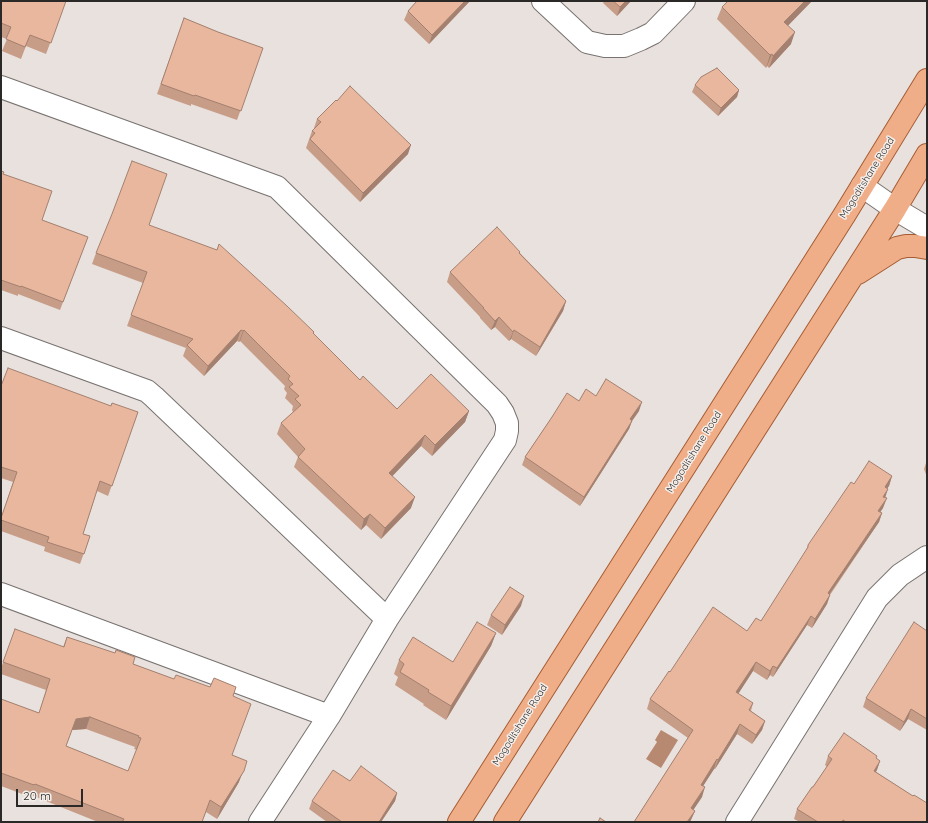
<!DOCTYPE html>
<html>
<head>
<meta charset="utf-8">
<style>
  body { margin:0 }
  #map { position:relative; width:928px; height:823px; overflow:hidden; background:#e8e1de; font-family:Quicksand,sans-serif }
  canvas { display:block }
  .frame { position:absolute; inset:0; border:2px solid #2b2928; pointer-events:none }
  .scale { position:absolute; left:16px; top:789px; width:67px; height:18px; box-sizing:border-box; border:2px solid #2b2928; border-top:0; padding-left:5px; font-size:12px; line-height:14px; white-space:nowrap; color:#2b2928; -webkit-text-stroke:3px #f5efeb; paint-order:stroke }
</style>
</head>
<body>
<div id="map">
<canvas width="928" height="823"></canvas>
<div class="frame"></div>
<div class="scale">20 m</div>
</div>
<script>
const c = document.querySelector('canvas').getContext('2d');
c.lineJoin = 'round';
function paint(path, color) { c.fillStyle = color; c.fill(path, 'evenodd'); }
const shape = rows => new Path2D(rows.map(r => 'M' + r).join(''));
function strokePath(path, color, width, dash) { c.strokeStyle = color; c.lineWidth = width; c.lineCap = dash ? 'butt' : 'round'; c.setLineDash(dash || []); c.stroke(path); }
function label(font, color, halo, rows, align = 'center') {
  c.font = font + ' Quicksand,sans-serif'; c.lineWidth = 3; c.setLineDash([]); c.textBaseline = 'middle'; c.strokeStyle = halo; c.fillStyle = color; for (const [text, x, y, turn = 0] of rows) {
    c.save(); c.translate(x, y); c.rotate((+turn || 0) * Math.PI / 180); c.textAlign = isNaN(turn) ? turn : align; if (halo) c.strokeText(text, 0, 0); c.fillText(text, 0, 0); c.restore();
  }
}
paint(shape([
  [661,730,678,740,661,768,646,759,657,742,655,740]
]), '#b88971');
const minor = shape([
  [543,1,587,42,605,46,624,46,641,39,653,33,684,1],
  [1,87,277,187,497,404,503,413,507,423,507,431,505,440,387,619,329,716,260,822],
  [862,186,895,209,927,228],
  [1,338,147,391,154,397,387,619],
  [1,594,329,716],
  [737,822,877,598,900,575,927,557]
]);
const major = shape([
  [858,273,897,248,906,246,915,246,927,248],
  [459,822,845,214,927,80],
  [505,822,895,209,927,155]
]);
strokePath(minor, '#787270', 24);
strokePath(major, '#a55c33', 24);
strokePath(minor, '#fff', 22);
strokePath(major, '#f0ae88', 22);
paint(shape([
  [1,1,66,1,46,54,26,46,21,59,2,51,7,39,1,37],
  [417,1,470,1,429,44,404,20,408,11],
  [604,1,631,1,617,16,603,3],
  [728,1,812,1,788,25,791,44,769,68,767,66,766,68,717,19,722,7],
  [184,18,218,32,263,48,237,120,191,104,191,106,157,94],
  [695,85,739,90,737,97,718,116,692,92],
  [317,119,408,154,360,202,306,148,312,131,315,128,314,128],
  [1,171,42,220,88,237,60,310,18,294,18,296,1,290],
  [149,225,314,332,313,333,360,380,397,409,469,411,465,422,432,456,421,446,392,476,411,508,381,539,366,525,361,530,294,467,298,457,277,434,281,423,293,412,292,410,293,406,285,398,287,393,284,389,285,386,240,341,239,342,237,341,204,376,183,356,186,348,127,326,143,283,92,264,96,253],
  [520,253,566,301,563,311,536,356,511,339,509,341,495,327,491,330,480,318,480,317,447,282,450,272],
  [1,386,111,406,138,412,108,496,97,491,83,534,90,536,80,564,44,551,45,547,1,531,1,518,13,482,1,478],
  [596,396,639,411,632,421,629,429,580,506,522,465,525,457,552,417,579,401],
  [927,460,927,477,924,469],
  [892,476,889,486,887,488,883,508,880,512,882,513,879,522,830,595,827,604,812,628,807,625,773,677,770,675,767,680,753,671,738,694,753,703,751,711,765,721,762,730,752,744,737,734,715,769,714,769,703,786,702,797,693,810,695,811,690,822,634,822,688,738,647,709,650,699,670,672,747,631,761,621,806,551,808,545,854,484],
  [521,606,502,635,487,625,491,615],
  [15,629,63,647,67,637,133,664,174,679,233,696,232,755,239,782,217,819,206,812,202,822,98,822,31,795,30,797,1,786,1,699,39,713,46,690,1,674,1,668],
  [86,729,135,747,134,749,137,750,128,771,66,746,72,730],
  [927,631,927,730,908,719,900,731,863,707,866,698],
  [496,633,491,646,446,720,423,705,424,704,395,685,398,677,394,674,399,660,453,662],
  [828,756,876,758,880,761,876,772,913,796,927,822,800,822,794,819,797,809,827,767,825,765],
  [397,793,395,801,381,822,327,822,309,809,312,801]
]), '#c89d88');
paint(shape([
  [465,1,470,1,429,44,432,35],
  [626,1,631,1,617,16,620,7],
  [805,1,812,1,780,34,784,22],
  [795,32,791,44,769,68,773,56],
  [772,54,767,66,766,68,770,55],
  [739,90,737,97,718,116,721,108],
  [411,145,408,154,360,202,363,193],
  [566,301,563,311,536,356,540,347],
  [499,317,495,327,491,330,495,321],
  [241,330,237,341,204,376,208,366],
  [244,330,240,341,239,342,243,331],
  [514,330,511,339,509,341,513,332],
  [642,402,639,411,627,428,630,419],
  [469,411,465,422,432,456,435,445],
  [632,421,629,429,580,506,584,497],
  [425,435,421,446,385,484,389,473],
  [892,476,889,486,882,496,885,487],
  [888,489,885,498,883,497],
  [415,497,411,508,381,539,385,528],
  [887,498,883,508,875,520,878,511],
  [882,513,879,522,824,602,828,593],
  [370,514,366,525,361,530,364,519],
  [830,595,827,604,812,628,815,619],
  [524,596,521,606,502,635,505,625],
  [811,616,807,625,773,677,777,668],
  [496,633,491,646,446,720,451,706],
  [756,662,753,671,733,702,736,692],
  [773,666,770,675,767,680,770,671],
  [911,709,908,719,900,731,904,722],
  [90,717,86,729,72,730,76,719],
  [765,721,762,730,752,744,756,735],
  [740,724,737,734,715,769,718,760],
  [717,759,714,769,698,794,701,785],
  [247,761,239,782,217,819,221,807],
  [880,761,877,770,871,780,874,771],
  [705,787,702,797,688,818,691,808],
  [397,793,395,801,381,822,379,822],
  [695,811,690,822,687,822]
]), '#a3806f');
const building = shape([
  [1,1,66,1,51,43,30,35,25,47,6,39,11,27,1,23,1,1],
  [417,1,465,1,432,35,408,11,417,1],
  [613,1,626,1,620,7,613,1],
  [728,1,805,1,784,22,795,32,773,56,772,54,770,55,722,7,728,1],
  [184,18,218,32,263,48,241,111,195,95,194,96,161,84,184,18],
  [717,68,739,90,721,108,695,85,701,77,717,68],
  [350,86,411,145,363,193,310,139,315,133,312,131,321,122,317,119,336,100,337,101,350,86],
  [132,161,167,174,149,225,217,250,219,244,287,306,314,332,313,333,360,380,363,376,397,409,431,374,469,411,435,445,425,435,389,473,415,497,385,528,370,514,364,519,298,457,305,449,281,423,301,405,295,399,299,396,289,387,293,384,288,379,290,376,244,330,243,331,241,330,208,366,187,345,193,339,131,315,147,272,96,253,112,214,132,161],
  [1,171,4,172,3,174,52,191,42,220,88,237,63,302,21,286,21,287,1,280,1,171],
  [497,227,520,252,519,253,566,301,540,347,514,330,513,332,499,317,495,321,483,308,484,308,450,272,497,227],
  [8,368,111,406,112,403,138,412,112,486,100,481,83,534,90,536,84,554,47,542,49,537,1,520,1,518,17,472,1,467,1,386,8,368],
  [606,379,642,402,630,419,632,421,584,497,525,457,552,417,567,393,579,401,586,389,596,396,606,379],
  [869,461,892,476,885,487,888,489,883,497,887,498,878,511,882,513,828,593,830,595,815,619,811,616,777,668,773,666,770,671,756,662,736,692,753,703,749,710,765,721,756,735,740,724,718,760,717,759,701,785,705,787,691,808,695,811,687,822,634,822,693,730,650,699,669,671,670,672,713,607,747,631,756,618,761,621,808,547,808,545,851,482,854,484,869,461],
  [510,587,524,596,505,625,491,615,510,587],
  [477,622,496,633,451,706,428,692,429,690,400,672,404,664,399,660,413,637,453,662,477,622],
  [914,622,927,631,927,719,911,709,904,722,866,698,914,622],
  [15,629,64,647,67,637,115,653,116,650,135,657,133,664,174,679,176,675,210,687,214,678,236,687,233,696,251,704,232,755,247,761,244,771,221,807,210,800,202,822,122,822,124,819,35,784,34,785,1,773,1,699,39,713,50,679,3,662,15,629],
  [90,717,139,736,138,737,141,738,128,771,66,746,76,719,90,717],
  [844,733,877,756,876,758,880,761,874,771,913,796,914,795,927,803,927,822,846,822,843,820,842,822,818,822,797,809,812,787,813,787,832,759,828,756,844,733],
  [361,766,397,793,379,822,342,822,312,801,333,770,350,781,361,766],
  [600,818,606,822,598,822,600,818]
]);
paint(building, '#e9b79e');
strokePath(building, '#a3806f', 1);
label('10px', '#2b2928', '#f5efeb', [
  ["Mogoditshane Road",867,178,-58],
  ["Mogoditshane Road",694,452,-58],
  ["Mogoditshane Road",520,725,-58]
]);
</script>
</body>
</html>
